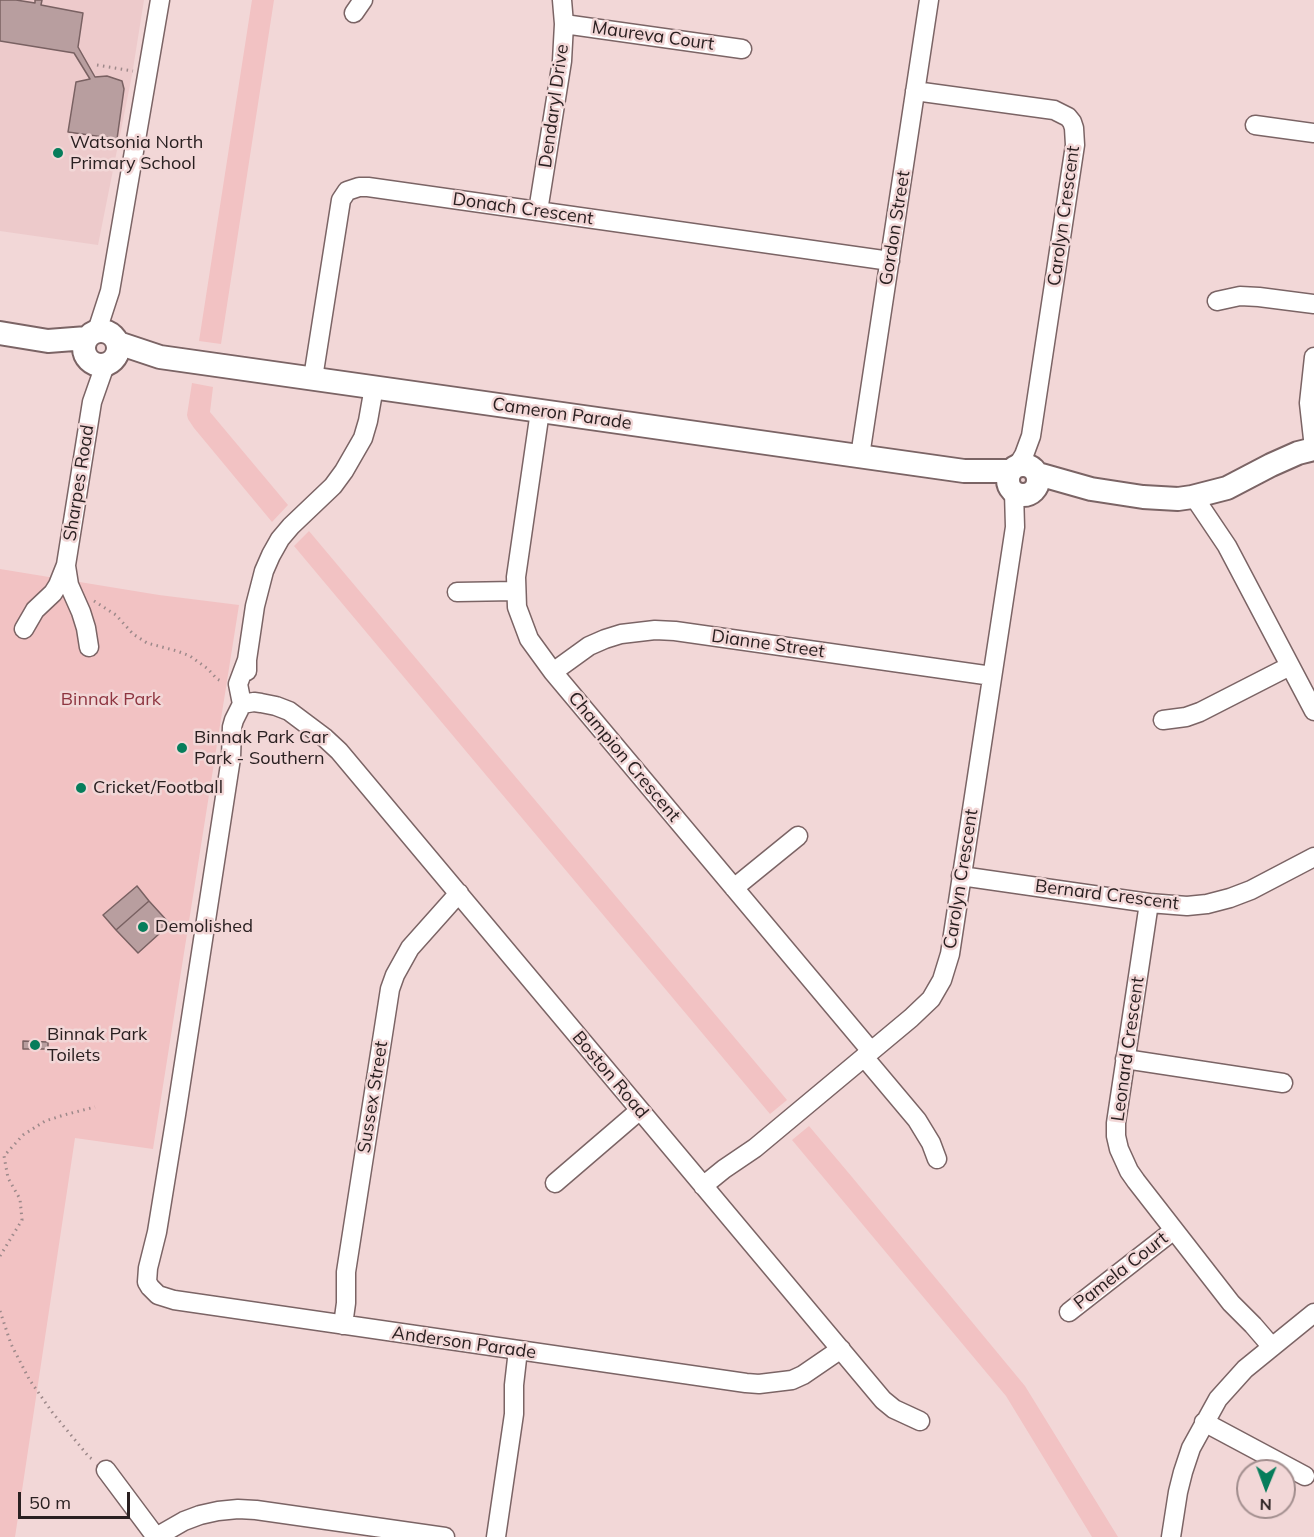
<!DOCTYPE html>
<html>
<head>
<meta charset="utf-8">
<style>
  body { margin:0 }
  #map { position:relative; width:1314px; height:1537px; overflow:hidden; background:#f2d7d7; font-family:Mulish,sans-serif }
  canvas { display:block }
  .north { position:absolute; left:1236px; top:1459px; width:60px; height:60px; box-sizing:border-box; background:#f2d7d7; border:2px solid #a28e8e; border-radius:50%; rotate:181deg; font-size:16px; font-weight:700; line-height:24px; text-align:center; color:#2a2021 }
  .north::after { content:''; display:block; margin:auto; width:21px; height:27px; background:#067d5b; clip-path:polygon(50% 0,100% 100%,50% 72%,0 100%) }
  .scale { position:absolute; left:18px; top:1492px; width:112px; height:27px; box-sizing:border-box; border:3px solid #2a2021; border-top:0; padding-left:8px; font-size:18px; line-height:21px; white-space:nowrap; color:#2a2021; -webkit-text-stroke:4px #f2d7d7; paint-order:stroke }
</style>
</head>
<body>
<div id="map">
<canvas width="1314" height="1537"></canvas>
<div class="north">N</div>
<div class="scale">50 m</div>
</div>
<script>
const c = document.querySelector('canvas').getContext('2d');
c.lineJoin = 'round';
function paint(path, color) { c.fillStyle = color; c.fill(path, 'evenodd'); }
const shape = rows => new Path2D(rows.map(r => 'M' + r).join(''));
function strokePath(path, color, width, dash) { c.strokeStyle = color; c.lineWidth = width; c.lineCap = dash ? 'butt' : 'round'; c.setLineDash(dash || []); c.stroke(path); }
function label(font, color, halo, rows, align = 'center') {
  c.font = font + ' Mulish,sans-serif'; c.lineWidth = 5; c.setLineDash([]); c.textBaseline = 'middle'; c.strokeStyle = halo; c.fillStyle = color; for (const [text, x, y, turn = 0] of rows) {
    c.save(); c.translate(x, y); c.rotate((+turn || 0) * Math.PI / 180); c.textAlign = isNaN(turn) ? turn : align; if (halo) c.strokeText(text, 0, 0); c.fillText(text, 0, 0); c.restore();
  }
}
paint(shape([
  [0,0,144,0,132,75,98,245,0,231]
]), '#edcacb');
paint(shape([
  [252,0,274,0,221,344,199,341],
  [192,383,213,387,210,412,288,505,272,522,194,428,188,419,187,415],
  [309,531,787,1100,770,1114,294,546],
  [0,569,159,595,239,605,153,1149,75,1138,15,1537,0,1537],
  [809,1126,852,1177,1025,1386,1118,1537,1092,1537,1006,1396,792,1140]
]), '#f2c2c3');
const building = shape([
  [0,0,16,0,35,3,35,0,42,0,41,5,83,13,78,47,95,77,107,76,122,81,124,89,117,139,68,132,76,82,90,79,74,53,0,41,0,0],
  [137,886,149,901,116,930,103,915,137,886],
  [149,901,170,924,138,953,116,930,149,901],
  [23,1041,48,1042,48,1049,23,1049,23,1041]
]);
paint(building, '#b89e9f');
strokePath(building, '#796162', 1.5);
const minor = shape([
  [354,13,363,0],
  [564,24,742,49],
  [915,91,1054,110,1068,117,1072,122,1074,128,1075,145,1031,436,1024,455,1018,465],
  [1255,125,1314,133],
  [538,211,562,61,564,24,562,0],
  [1217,301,1240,296,1259,297,1314,304],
  [97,331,110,291,160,0],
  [1314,357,1309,403,1314,448],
  [313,378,341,200,347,191,359,187,368,187,890,261],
  [540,411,516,577,517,607,529,639,553,672,871,1051],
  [860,456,929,0],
  [1194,497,1227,546,1314,711],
  [66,566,69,585,81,612,86,628,89,647],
  [457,592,515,591],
  [24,629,35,610,53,593,58,585,66,565,92,402,105,365],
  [247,660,238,684,242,704,234,720,232,727,231,758,176,1115,157,1232,148,1268,147,1282,150,1287,158,1295,174,1300,746,1383,759,1384,792,1380,803,1375,841,1349],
  [247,671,247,660,255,606,264,571,271,555,280,539,291,526,333,486,344,471,363,438,368,421,374,387],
  [553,672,589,646,605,639,621,634,655,630,675,631,992,676],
  [242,704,254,702,261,703,276,706,289,711,325,738,339,751,883,1400,894,1409,920,1421],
  [1163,720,1186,717,1200,712,1290,666],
  [961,876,1149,903,1187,906,1207,904,1230,898,1251,890,1314,857],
  [734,888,798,836],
  [1149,903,1116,1123,1116,1136,1119,1149,1129,1171,1136,1181,1231,1303,1253,1325,1272,1347],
  [864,1057,917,1120,931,1143,937,1159],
  [1125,1059,1283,1083],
  [555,1183,640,1110],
  [703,1186,724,1169,755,1148,911,1018,931,999,942,980,950,954,1015,527,1014,492],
  [1069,1312,1174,1230],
  [343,1325,346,1303,346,1272,390,989,395,975,410,948,459,893],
  [1204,1422,1305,1476],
  [106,1470,156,1537],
  [156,1537,184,1521,200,1515,218,1511,238,1509,256,1510,445,1537],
  [496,1537,514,1414,514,1385,518,1350],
  [1171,1537,1178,1492,1183,1472,1191,1448,1218,1399,1245,1369,1314,1313]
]);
const tertiary = shape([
  '84 348a17 17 0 1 1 34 0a17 17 0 1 1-34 0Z',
  [0,333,48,341,87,338],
  [118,343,160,357,964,471,1011,471],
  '1008 480a15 15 0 1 1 30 0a15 15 0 1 1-30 0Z',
  [1038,474,1091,489,1143,497,1178,499,1192,497,1227,488,1271,465,1298,453,1314,449]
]);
strokePath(minor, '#7b6465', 21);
strokePath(tertiary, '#7b6465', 26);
strokePath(shape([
  [97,65,133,71],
  [94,601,116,615,133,634,147,643,177,651,190,656,208,669,217,679,223,682],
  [0,1256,22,1220,20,1199,8,1178,4,1156,23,1135,45,1121,64,1115,95,1107],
  [0,1311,11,1344,29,1379,52,1412,89,1457,95,1461]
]), '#9d898a', 3, [1.5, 4.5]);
strokePath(minor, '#fff', 18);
strokePath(tertiary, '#fff', 22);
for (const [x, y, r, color] of [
  [58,153,6,"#067d5b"],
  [182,748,6,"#067d5b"],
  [81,788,6,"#067d5b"],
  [143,927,6,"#067d5b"],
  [35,1045,6,"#067d5b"]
]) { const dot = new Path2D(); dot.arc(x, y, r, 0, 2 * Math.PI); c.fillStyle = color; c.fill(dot); strokePath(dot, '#f2d7d7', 2); }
label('18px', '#2a2021', '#f2d7d7', [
  ["Maureva Court",653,36,8],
  ["Dendaryl Drive",554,106,-82],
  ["Donach Crescent",523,209,8],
  ["Carolyn Crescent",1064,216,-82],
  ["Gordon Street",895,228,-81],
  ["Cameron Parade",562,414,8],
  ["Sharpes Road",79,483,-81],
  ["Dianne Street",768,644,8],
  ["Champion Crescent",624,757,50],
  ["Carolyn Crescent",961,879,-81],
  ["Bernard Crescent",1107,895,7],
  ["Leonard Crescent",1128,1049,-82],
  ["Boston Road",610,1075,50],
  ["Sussex Street",373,1097,-81],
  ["Pamela Court",1121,1271,-38],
  ["Anderson Parade",464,1343,8]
]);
label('18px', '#2a2021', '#f2d7d7', [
  ["Watsonia North",70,143],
  ["Primary School",70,164],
  ["Binnak Park Car",194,738],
  ["Park - Southern",194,759],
  ["Cricket/Football",93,788],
  ["Demolished",155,927],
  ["Binnak Park",47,1035],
  ["Toilets",47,1056]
], 'left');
label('18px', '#8e3540', '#f2d7d7', [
  ["Binnak Park",111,700]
]);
</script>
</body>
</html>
